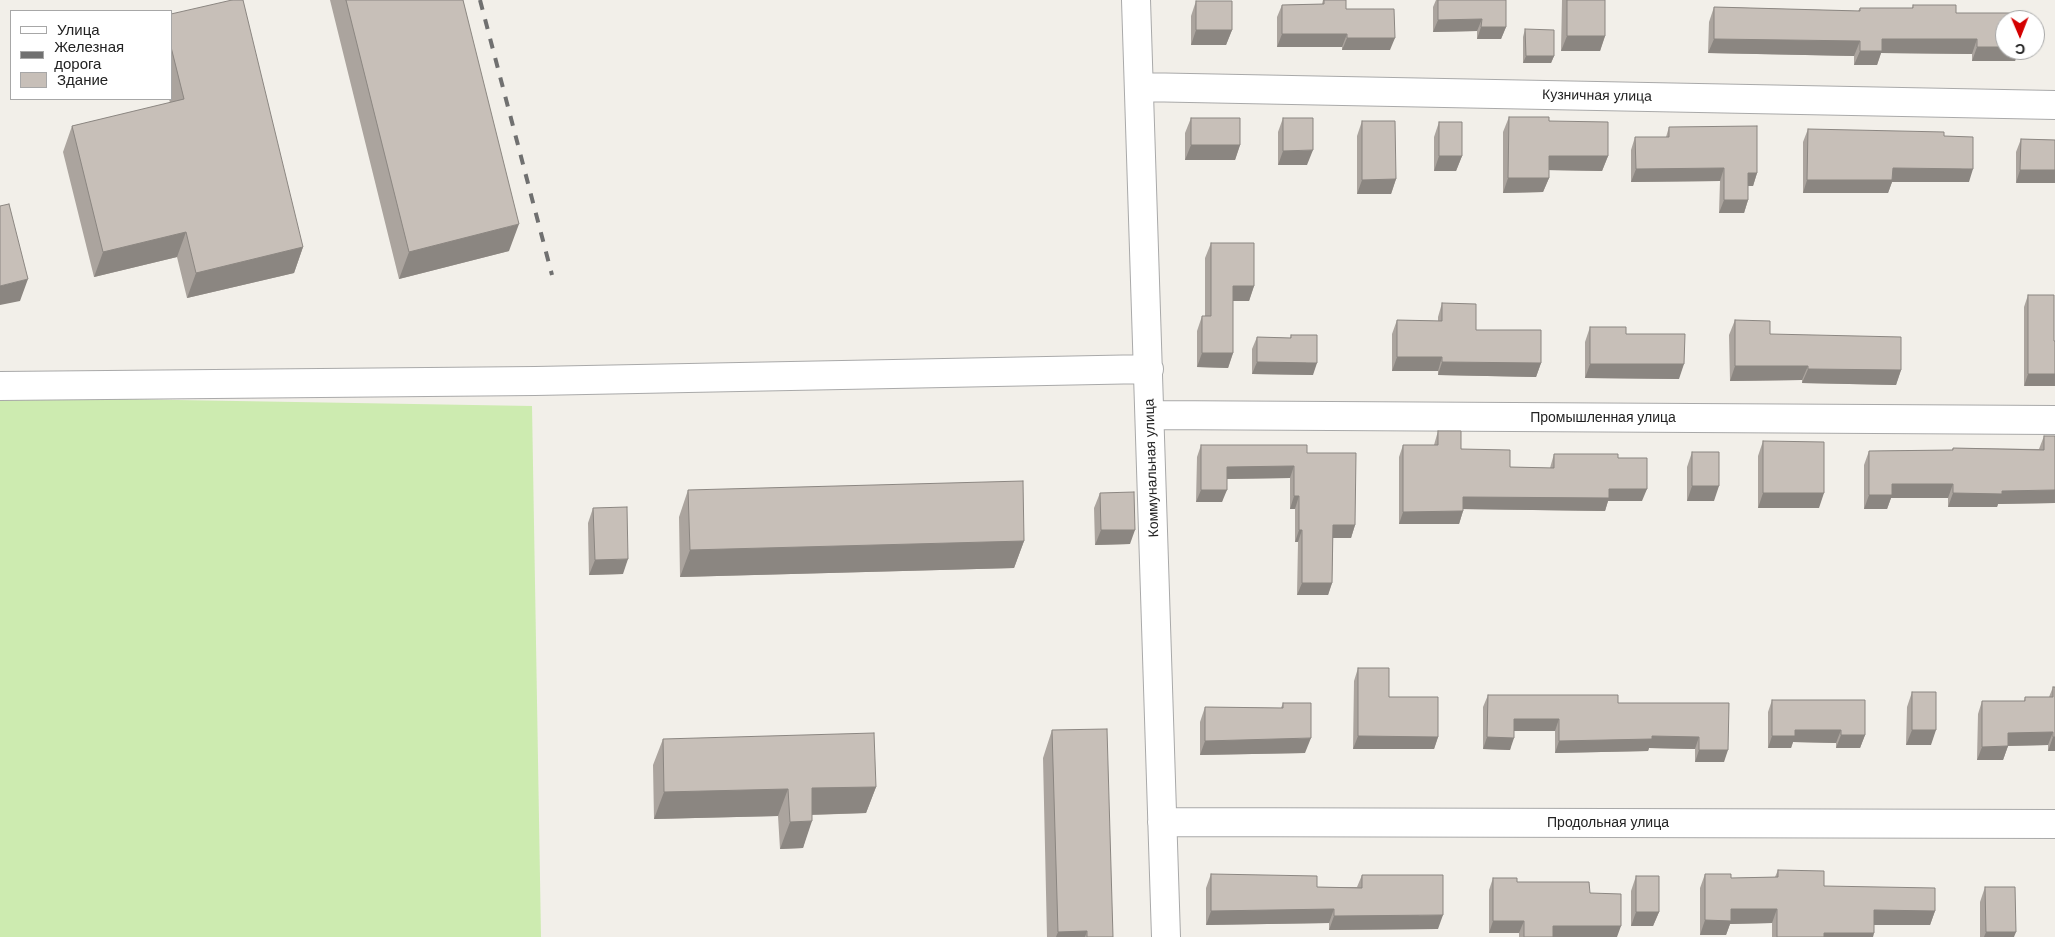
<!DOCTYPE html>
<html>
<head>
<meta charset="utf-8">
<style>
  body { margin:0 }
  #map { position:relative; width:2055px; height:937px; overflow:hidden; background:#f2efe9; font-family:Arial,sans-serif }
  canvas { display:block }
  .legend { position:absolute; left:10px; top:10px; width:162px; height:90px; box-sizing:border-box; background:#fff; border:1px solid #a7a7a7; margin:0; padding:6px 9px; list-style:none; font-size:15px; color:#222 }
  .legend li { display:flex; align-items:center; gap:10px; height:25px }
  .legend b { width:25px; border:1px solid #a7a7a7 }
  .north { position:absolute; left:1995px; top:10px; width:50px; height:50px; box-sizing:border-box; background:#fff; border:1px solid #a7a7a7; border-radius:50%; rotate:179deg; font-size:14px; font-weight:700; line-height:20px; text-align:center; color:#222 }
  .north::after { content:''; display:block; margin:auto; width:18px; height:22px; background:#d40000; clip-path:polygon(50% 0,100% 100%,50% 72%,0 100%) }
</style>
</head>
<body>
<div id="map">
<canvas width="2055" height="937"></canvas>
<ul class="legend">
<li><b style="height:6px;background:#fff"></b>Улица</li>
<li><b style="height:6px;background:#707070"></b>Железная дорога</li>
<li><b style="height:14px;background:#c7bfb8"></b>Здание</li>
</ul>
<div class="north">С</div>
</div>
<script>
const c = document.querySelector('canvas').getContext('2d');
c.lineJoin = 'round';
function paint(path, color) { c.fillStyle = color; c.fill(path, 'evenodd'); }
const shape = rows => new Path2D(rows.map(r => 'M' + r).join(''));
function strokePath(path, color, width, dash) { c.strokeStyle = color; c.lineWidth = width; c.lineCap = dash ? 'butt' : 'round'; c.setLineDash(dash || []); c.stroke(path); }
function label(font, color, halo, rows, align = 'center') {
  c.font = font + ' Arial,sans-serif'; c.lineWidth = 4; c.setLineDash([]); c.textBaseline = 'middle'; c.strokeStyle = halo; c.fillStyle = color; for (const [text, x, y, turn = 0] of rows) {
    c.save(); c.translate(x, y); c.rotate((+turn || 0) * Math.PI / 180); c.textAlign = isNaN(turn) ? turn : align; if (halo) c.strokeText(text, 0, 0); c.fillText(text, 0, 0); c.restore();
  }
}
paint(shape([
  [0,397,532,406,541,937,0,937]
]), '#cdebb0');
const minor = shape([
  [1136,0,1166,937],
  [1139,87,2055,105],
  [0,386,535,381,1149,369],
  [1150,415,2055,420],
  [1162,822,2055,824]
]);
strokePath(minor, '#a9a9a9', 30);
strokePath(minor, '#fff', 28);
strokePath(shape([
  [480,0,552,275]
]), '#707070', 4, [10, 10]);
paint(shape([
  [330,0,463,0,509,251,399,279],
  [1323,0,1346,0,1346,9,1390,50,1342,50,1342,47,1277,47,1277,17,1282,5,1322,4],
  [1436,0,1506,0,1506,27,1501,39,1477,39,1477,31,1433,32,1433,7],
  [1562,0,1605,0,1605,36,1600,51,1561,51],
  [1196,1,1232,30,1226,45,1191,45,1191,16],
  [1913,5,1956,13,2005,50,2019,50,2015,61,1972,61,1972,54,1881,53,1877,65,1854,65,1854,56,1708,53,1709,22,1714,7,1858,11,1860,8,1912,8],
  [171,14,303,247,294,273,187,298,177,257,94,277,63,152,72,126,170,103,169,99,171,99],
  [1525,29,1554,56,1551,63,1523,63,1523,37],
  [1509,117,1549,121,1608,156,1602,171,1549,170,1549,178,1543,192,1503,193,1503,132],
  [1191,118,1240,145,1235,160,1185,160,1185,133],
  [1283,118,1307,165,1278,165,1278,132],
  [1362,121,1396,179,1391,194,1357,194,1357,136],
  [1439,122,1462,156,1456,171,1434,171,1434,137],
  [1669,127,1757,173,1753,186,1748,186,1748,200,1744,213,1719,213,1720,181,1631,182,1631,150,1635,137,1666,137],
  [1808,129,1944,136,1969,182,1892,182,1888,193,1803,193,1803,142],
  [2021,139,2055,140,2016,183,2016,152],
  [1211,243,1254,286,1249,301,1233,301,1233,353,1228,368,1197,367,1197,331,1202,316,1205,316,1205,258],
  [2028,295,2054,341,2024,386,2024,307],
  [1442,303,1476,330,1541,363,1536,377,1438,375,1438,371,1392,371,1392,334,1397,320,1438,321,1438,317],
  [1735,320,1770,334,1901,370,1896,385,1802,383,1802,380,1730,381,1729,335],
  [1590,327,1626,334,1679,379,1585,378,1585,342],
  [1291,335,1313,375,1252,374,1252,349,1257,337,1290,338],
  [1438,431,1461,449,1510,467,1550,468,1554,454,1618,458,1642,501,1608,501,1605,511,1463,509,1463,511,1459,524,1399,524,1399,457,1403,445,1434,445],
  [2044,436,2055,436,2055,503,1998,504,1997,507,1948,507,1948,498,1891,498,1887,509,1864,509,1864,465,1869,451,1952,450,1953,448,2039,449],
  [1763,441,1819,508,1758,508,1758,456],
  [1201,445,1307,453,1355,525,1351,538,1333,538,1332,583,1328,595,1297,595,1298,542,1295,542,1295,509,1290,509,1290,478,1227,479,1222,502,1196,502,1197,457],
  [1692,452,1714,501,1687,501,1687,467],
  [688,490,1024,541,1014,568,680,577,679,517],
  [1100,493,1130,544,1095,545,1094,508],
  [593,508,623,574,589,575,588,523],
  [1358,668,1389,697,1438,737,1434,749,1353,749,1354,681],
  [2053,687,2055,687,2055,751,2048,751,2048,745,2008,746,2003,760,1977,760,1978,714,1982,701,2024,701,2025,697,2049,697],
  [1912,692,1931,745,1906,745,1907,707],
  [1488,695,1618,703,1729,703,1724,762,1695,762,1695,749,1649,748,1648,751,1555,753,1555,731,1514,731,1510,750,1483,749,1483,707],
  [1772,700,1865,735,1860,748,1836,748,1836,743,1793,742,1791,748,1768,748,1768,712],
  [1283,703,1305,753,1200,755,1200,722,1205,707,1281,708],
  [1052,730,1113,937,1047,937,1043,758],
  [663,739,876,787,866,813,812,815,803,848,780,849,778,816,654,819,653,765],
  [1778,870,1824,886,1935,911,1930,925,1874,925,1873,937,1772,937,1772,923,1730,924,1726,935,1700,935,1700,888,1705,874,1731,878,1775,877],
  [1211,874,1317,887,1357,887,1362,875,1438,929,1329,930,1329,923,1206,925,1206,888],
  [1636,876,1659,912,1653,926,1631,926,1631,891],
  [1493,878,1517,882,1590,893,1617,937,1519,937,1519,933,1489,933,1489,890],
  [1985,887,2014,937,1980,937,1980,902]
]), '#aba49e');
paint(shape([
  [1482,19,1477,31,1433,32,1438,20],
  [1481,27,1506,27,1501,39,1477,39],
  [1196,30,1232,30,1226,45,1191,45],
  [1282,34,1347,34,1342,47,1277,47],
  [1567,36,1605,36,1600,51,1561,51],
  [1347,38,1395,38,1390,50,1342,50],
  [1714,39,1860,41,1854,56,1708,53],
  [1882,39,1977,39,1972,54,1881,53,1877,65,1854,65,1860,51],
  [1977,47,2005,47,2005,50,2019,50,2015,61,1972,61],
  [1526,56,1554,56,1551,63,1523,63],
  [1191,145,1240,145,1235,160,1185,160],
  [1313,150,1307,165,1278,165,1283,151],
  [1439,156,1462,156,1456,171,1434,171],
  [1549,156,1608,156,1602,171,1544,170],
  [1724,168,1720,181,1631,182,1636,169],
  [1893,168,1973,169,1969,182,1892,182,1888,193,1803,193,1807,180],
  [2020,170,2055,170,2055,183,2016,183],
  [1748,173,1757,173,1753,186,1744,186],
  [1508,178,1549,178,1543,192,1503,193],
  [1396,179,1391,194,1357,194,1362,180],
  [1724,200,1748,200,1744,213,1719,213],
  [519,224,509,251,399,279,409,252],
  [186,232,177,257,94,277,103,252],
  [303,247,294,273,187,298,196,273],
  [28,279,20,301,0,305,0,286],
  [1233,286,1254,286,1249,301,1228,301],
  [1202,353,1233,353,1228,368,1197,367],
  [1397,357,1442,357,1438,371,1392,371],
  [1257,362,1317,363,1313,375,1252,374],
  [1442,362,1541,363,1536,377,1438,375],
  [1590,364,1684,364,1679,379,1585,378],
  [1735,366,1808,366,1802,380,1730,381],
  [1808,369,1901,370,1896,385,1802,383],
  [2028,374,2055,374,2055,386,2024,386],
  [1294,466,1290,478,1222,479,1227,467],
  [1892,484,1953,484,1948,498,1891,498,1887,509,1864,509,1869,495],
  [1692,486,1719,486,1714,501,1687,501],
  [1609,489,1647,489,1642,501,1608,501,1605,511,1459,509,1463,497],
  [1201,490,1227,490,1222,502,1196,502],
  [2055,490,2055,503,1998,504,1997,507,1948,507,1953,493,2002,491],
  [1763,493,1824,493,1819,508,1758,508],
  [1294,496,1299,496,1295,509,1290,509],
  [1463,511,1459,524,1399,524,1403,512],
  [1333,525,1355,525,1351,538,1328,538],
  [1101,530,1135,530,1130,544,1095,545],
  [1299,530,1302,530,1298,542,1295,542],
  [1024,541,1014,568,680,577,690,550],
  [628,559,623,574,589,575,595,560],
  [1302,583,1332,583,1328,595,1297,595],
  [1514,719,1559,719,1555,731,1510,731],
  [1795,730,1841,730,1836,743,1793,742,1791,748,1768,748,1772,736],
  [1912,730,1936,730,1931,745,1906,745],
  [2053,732,2048,745,2003,746,2008,733],
  [1841,735,1865,735,1860,748,1836,748],
  [1358,736,1438,737,1434,749,1353,749],
  [1652,736,1699,737,1695,749,1649,748,1648,751,1555,753,1559,741],
  [1487,737,1514,738,1510,750,1483,749],
  [2053,737,2055,737,2055,751,2048,751],
  [1311,738,1305,753,1200,755,1205,741],
  [2008,746,2003,760,1977,760,1982,747],
  [1699,750,1728,750,1724,762,1695,762],
  [876,787,866,813,802,815,812,788],
  [788,789,778,816,654,819,664,792],
  [812,821,803,848,780,849,790,822],
  [1334,909,1329,923,1206,925,1211,911],
  [1731,909,1777,909,1772,923,1730,924,1726,935,1700,935,1705,920],
  [1874,910,1935,911,1930,925,1869,925],
  [1636,912,1659,912,1653,926,1631,926],
  [1443,915,1438,929,1329,930,1334,916],
  [1493,921,1524,921,1519,933,1489,933],
  [1553,926,1621,926,1617,937,1549,937],
  [1087,931,1085,937,1056,937,1058,932],
  [1986,932,2016,932,2014,937,1984,937],
  [1824,933,1874,933,1873,937,1822,937]
]), '#8b8681');
const building = shape([
  [232,0,243,0,303,247,196,273,186,232,103,252,72,126,184,99,171,47,171,14,232,0],
  [346,0,463,0,519,224,409,252,346,0],
  [1324,0,1346,0,1346,9,1394,9,1395,38,1347,38,1347,34,1282,34,1282,5,1324,4,1324,0],
  [1438,0,1506,0,1506,27,1481,27,1482,19,1438,20,1438,0],
  [1567,0,1605,0,1605,36,1567,36,1567,0],
  [1196,1,1232,1,1232,30,1196,30,1196,1],
  [1913,5,1956,5,1956,13,2021,13,2021,20,2005,20,2005,47,1977,47,1977,39,1882,39,1882,51,1860,51,1860,41,1714,39,1714,7,1860,11,1860,8,1913,8,1913,5],
  [1525,29,1554,30,1554,56,1526,56,1525,29],
  [1509,117,1549,117,1549,121,1608,122,1608,156,1549,156,1549,178,1508,178,1509,117],
  [1191,118,1240,118,1240,145,1191,145,1191,118],
  [1283,118,1313,118,1313,150,1283,151,1283,118],
  [1362,121,1395,121,1396,179,1362,180,1362,121],
  [1439,122,1462,122,1462,156,1439,156,1439,122],
  [1757,126,1757,173,1748,173,1748,200,1724,200,1724,168,1636,169,1635,137,1669,137,1669,127,1757,126],
  [1808,129,1944,132,1944,136,1973,137,1973,169,1893,168,1892,180,1807,180,1808,129],
  [2021,139,2055,140,2055,170,2020,170,2021,139],
  [9,204,28,279,0,286,0,206,9,204],
  [1211,243,1254,243,1254,286,1233,286,1233,353,1202,353,1202,316,1211,316,1211,243],
  [2028,295,2054,295,2054,341,2055,341,2055,374,2028,374,2028,295],
  [1442,303,1476,304,1476,330,1541,330,1541,363,1442,362,1442,357,1397,357,1397,320,1442,321,1442,303],
  [1735,320,1770,321,1770,334,1901,337,1901,370,1808,369,1808,366,1735,366,1735,320],
  [1590,327,1626,327,1626,334,1685,334,1684,364,1590,364,1590,327],
  [1291,335,1317,335,1317,363,1257,362,1257,337,1291,338,1291,335],
  [1438,431,1461,431,1461,449,1510,450,1510,467,1554,468,1554,454,1618,454,1618,458,1647,458,1647,489,1609,489,1609,498,1463,497,1463,511,1403,512,1403,445,1438,445,1438,431],
  [2044,436,2055,436,2055,490,2002,491,2002,494,1953,493,1953,484,1892,484,1892,495,1869,495,1869,451,1953,450,1953,448,2044,450,2044,436],
  [1763,441,1824,442,1824,493,1763,493,1763,441],
  [1201,445,1307,445,1307,453,1356,453,1355,525,1333,525,1332,583,1302,583,1302,530,1299,530,1299,496,1294,496,1294,466,1227,467,1227,490,1201,490,1201,445],
  [1692,452,1719,452,1719,486,1692,486,1692,452],
  [1023,481,1024,541,690,550,688,490,1023,481],
  [1134,492,1135,530,1101,530,1100,493,1134,492],
  [627,507,628,559,595,560,593,508,627,507],
  [1358,668,1389,668,1389,697,1438,697,1438,737,1358,736,1358,668],
  [2053,687,2055,687,2055,737,2053,737,2053,732,2008,733,2008,746,1982,747,1982,701,2025,701,2025,697,2053,697,2053,687],
  [1912,692,1936,692,1936,730,1912,730,1912,692],
  [1488,695,1618,695,1618,703,1729,703,1728,750,1699,750,1699,737,1652,736,1652,739,1559,741,1559,719,1514,719,1514,738,1487,737,1488,695],
  [1772,700,1865,700,1865,735,1841,735,1841,730,1795,730,1795,736,1772,736,1772,700],
  [1283,703,1311,703,1311,738,1205,741,1205,707,1283,708,1283,703],
  [1107,729,1113,937,1087,937,1087,931,1058,932,1052,730,1107,729],
  [874,733,876,787,812,788,812,821,790,822,788,789,664,792,663,739,874,733],
  [1778,870,1824,871,1824,886,1935,888,1935,911,1874,910,1874,933,1824,933,1824,937,1777,937,1777,909,1731,909,1731,921,1705,920,1705,874,1731,874,1731,878,1778,877,1778,870],
  [1211,874,1317,876,1317,887,1362,888,1362,875,1443,875,1443,915,1334,916,1334,909,1211,911,1211,874],
  [1636,876,1659,876,1659,912,1636,912,1636,876],
  [1493,878,1517,878,1517,882,1589,882,1590,893,1621,894,1621,926,1553,926,1553,937,1524,937,1524,921,1493,921,1493,878],
  [1985,887,2015,887,2016,932,1986,932,1985,887]
]);
paint(building, '#c7bfb8');
strokePath(building, '#8b8681', 1);
label('14px', '#222', '#fff', [
  ["Кузничная улица",1597,96,1],
  ["Промышленная улица",1603,418],
  ["Коммунальная улица",1152,468,-92],
  ["Продольная улица",1608,823]
]);
</script>
</body>
</html>
